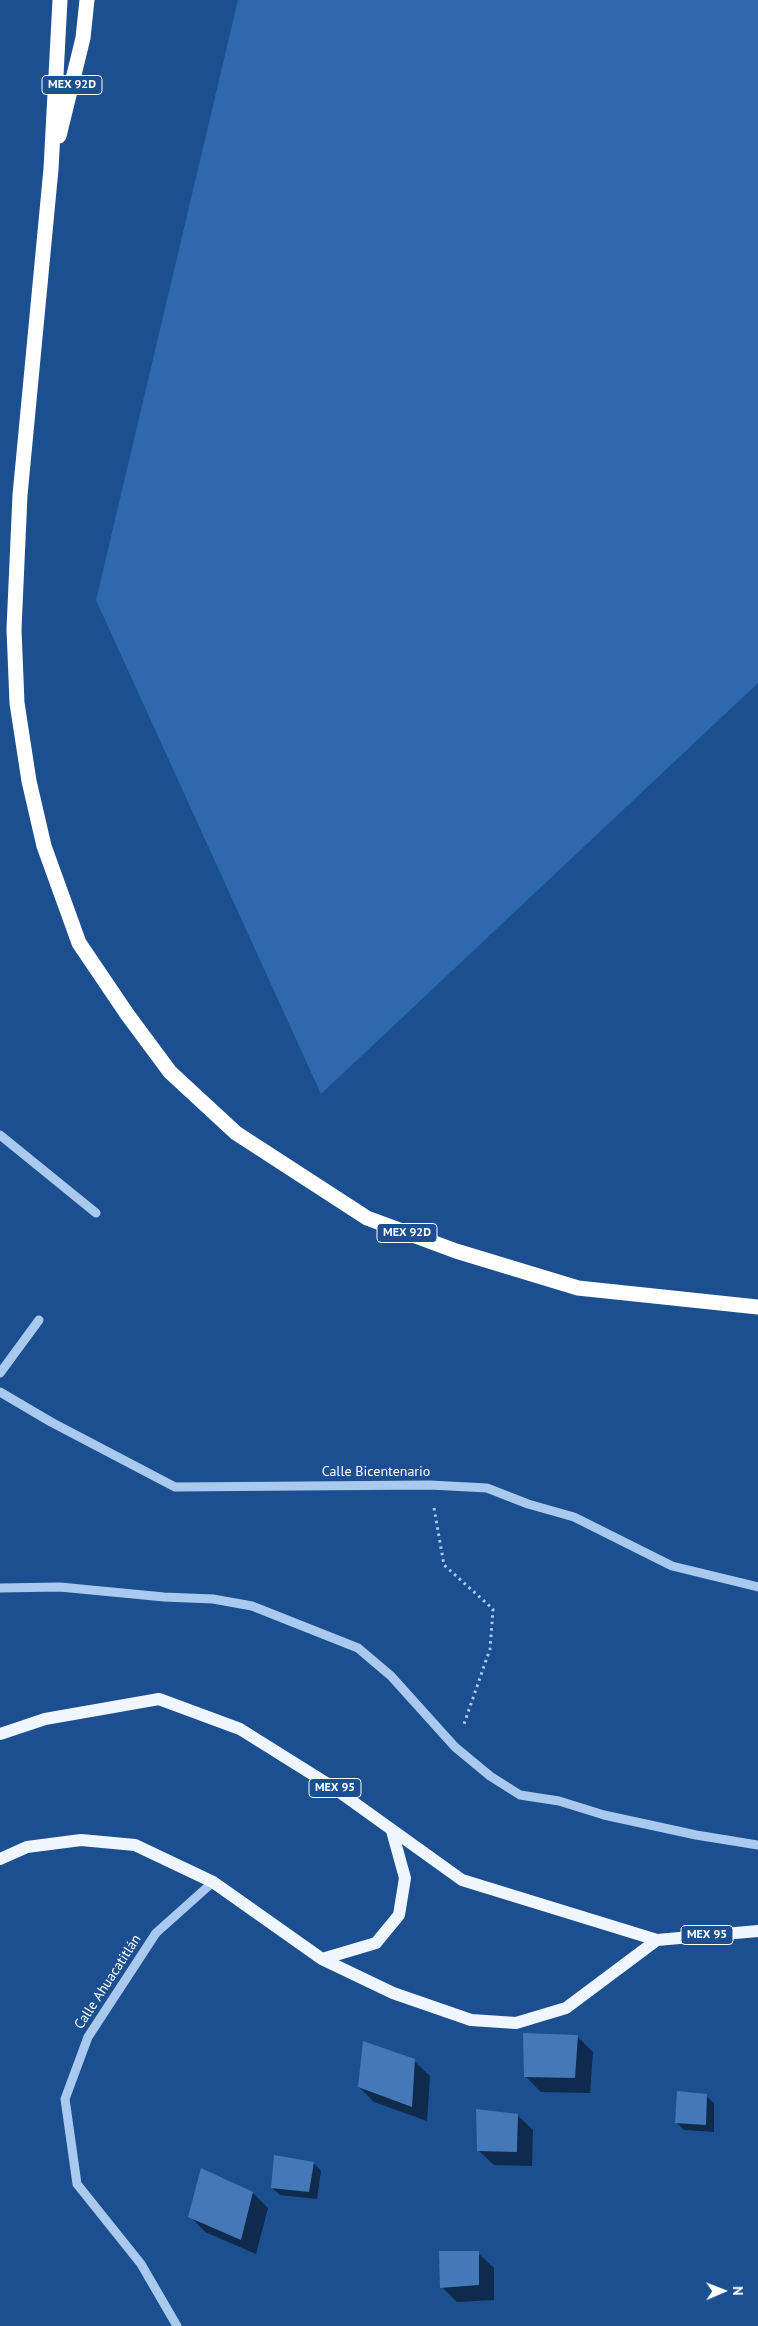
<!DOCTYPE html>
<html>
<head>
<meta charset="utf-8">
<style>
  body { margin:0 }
  #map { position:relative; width:758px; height:2326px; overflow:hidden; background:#1b4f8f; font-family:"PT Sans",sans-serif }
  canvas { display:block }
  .north { position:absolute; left:698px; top:2266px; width:50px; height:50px; -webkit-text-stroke:4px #1b4f8f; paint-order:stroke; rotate:89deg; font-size:14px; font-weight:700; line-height:20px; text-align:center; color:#fff }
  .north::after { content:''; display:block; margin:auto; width:18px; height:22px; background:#fff; clip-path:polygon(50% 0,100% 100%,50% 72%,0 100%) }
</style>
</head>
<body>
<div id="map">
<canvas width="758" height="2326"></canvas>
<div class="north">N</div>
</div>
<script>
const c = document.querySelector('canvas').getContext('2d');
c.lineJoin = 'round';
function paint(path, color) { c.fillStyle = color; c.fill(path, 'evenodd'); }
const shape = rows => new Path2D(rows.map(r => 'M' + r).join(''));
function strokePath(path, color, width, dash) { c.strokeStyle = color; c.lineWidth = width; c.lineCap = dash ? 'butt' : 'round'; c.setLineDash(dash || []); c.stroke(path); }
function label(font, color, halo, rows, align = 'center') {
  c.font = font + ' "PT Sans",sans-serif'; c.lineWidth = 4; c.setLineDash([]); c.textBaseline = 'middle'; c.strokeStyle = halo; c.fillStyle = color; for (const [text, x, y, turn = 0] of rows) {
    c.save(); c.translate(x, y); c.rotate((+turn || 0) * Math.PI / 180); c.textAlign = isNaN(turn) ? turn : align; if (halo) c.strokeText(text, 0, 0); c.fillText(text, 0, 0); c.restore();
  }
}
paint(shape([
  [238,0,758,0,758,683,321,1094,96,600]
]), '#2e69ad');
paint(shape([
  [578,2037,593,2052,590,2093,541,2092,525,2076],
  [414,2061,430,2076,427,2121,374,2102,359,2087],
  [706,2096,714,2103,714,2132,684,2130,677,2123],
  [517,2115,533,2130,532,2166,494,2165,478,2150],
  [313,2163,321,2171,317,2199,280,2195,272,2188],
  [253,2193,268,2208,256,2254,205,2232,190,2216],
  [478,2253,494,2268,494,2300,457,2302,442,2287]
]), '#0007');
paint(shape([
  [523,2033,578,2035,575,2078,524,2077],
  [363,2041,415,2059,412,2107,358,2087],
  [677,2091,707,2094,706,2125,675,2123],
  [476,2109,518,2114,517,2152,477,2151],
  [274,2155,314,2162,309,2192,271,2188],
  [201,2168,253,2192,241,2240,188,2217],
  [439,2251,479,2251,479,2285,440,2288]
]), '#4478b7');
strokePath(shape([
  [434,1508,444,1565,493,1609,490,1649,464,1724]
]), '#a9c9ee', 3, [2.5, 4]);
strokePath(shape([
  [0,1135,96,1213],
  [0,1373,39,1320],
  [0,1392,51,1422,175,1487,430,1485,487,1488,528,1504,574,1517,672,1566,758,1587],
  [0,1588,60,1587,164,1597,213,1599,252,1606,358,1648,391,1676,455,1747,490,1776,520,1795,559,1801,604,1815,696,1835,758,1845],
  [177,2326,141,2264,77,2184,65,2099,88,2037,156,1933,213,1882]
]), '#a9c9ee', 9);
strokePath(shape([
  [0,1734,45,1719,159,1699,240,1729,331,1786,462,1880,657,1940,758,1931],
  [0,1859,27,1847,81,1840,135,1845,213,1882,322,1959,393,1993,471,2020,516,2023,566,2008,657,1940],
  [322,1959,376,1943,399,1915,405,1878,392,1831]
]), '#f0f6ff', 12);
strokePath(shape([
  [60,0,51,169,20,495,14,629,17,703,29,781,44,846,79,943,127,1014,170,1072,236,1133,367,1218,456,1251,578,1288,758,1307],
  [59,136,83,38,87,0]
]), '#fff', 15);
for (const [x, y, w] of [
  [72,85,60],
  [407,1233,60],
  [335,1788,52],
  [707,1935,52]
]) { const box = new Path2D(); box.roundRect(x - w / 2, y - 9.5, w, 19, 4); c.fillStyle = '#1b4f8f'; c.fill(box); strokePath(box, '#fff', 1); }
label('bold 12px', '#fff', null, [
  ["MEX 92D",72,85],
  ["MEX 92D",407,1233],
  ["MEX 95",335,1788],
  ["MEX 95",707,1935]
]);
label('14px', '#fff', '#1b4f8f', [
  ["Calle Bicentenario",376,1472],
  ["Calle Ahuacatitlán",108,1982,-57]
]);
</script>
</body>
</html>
